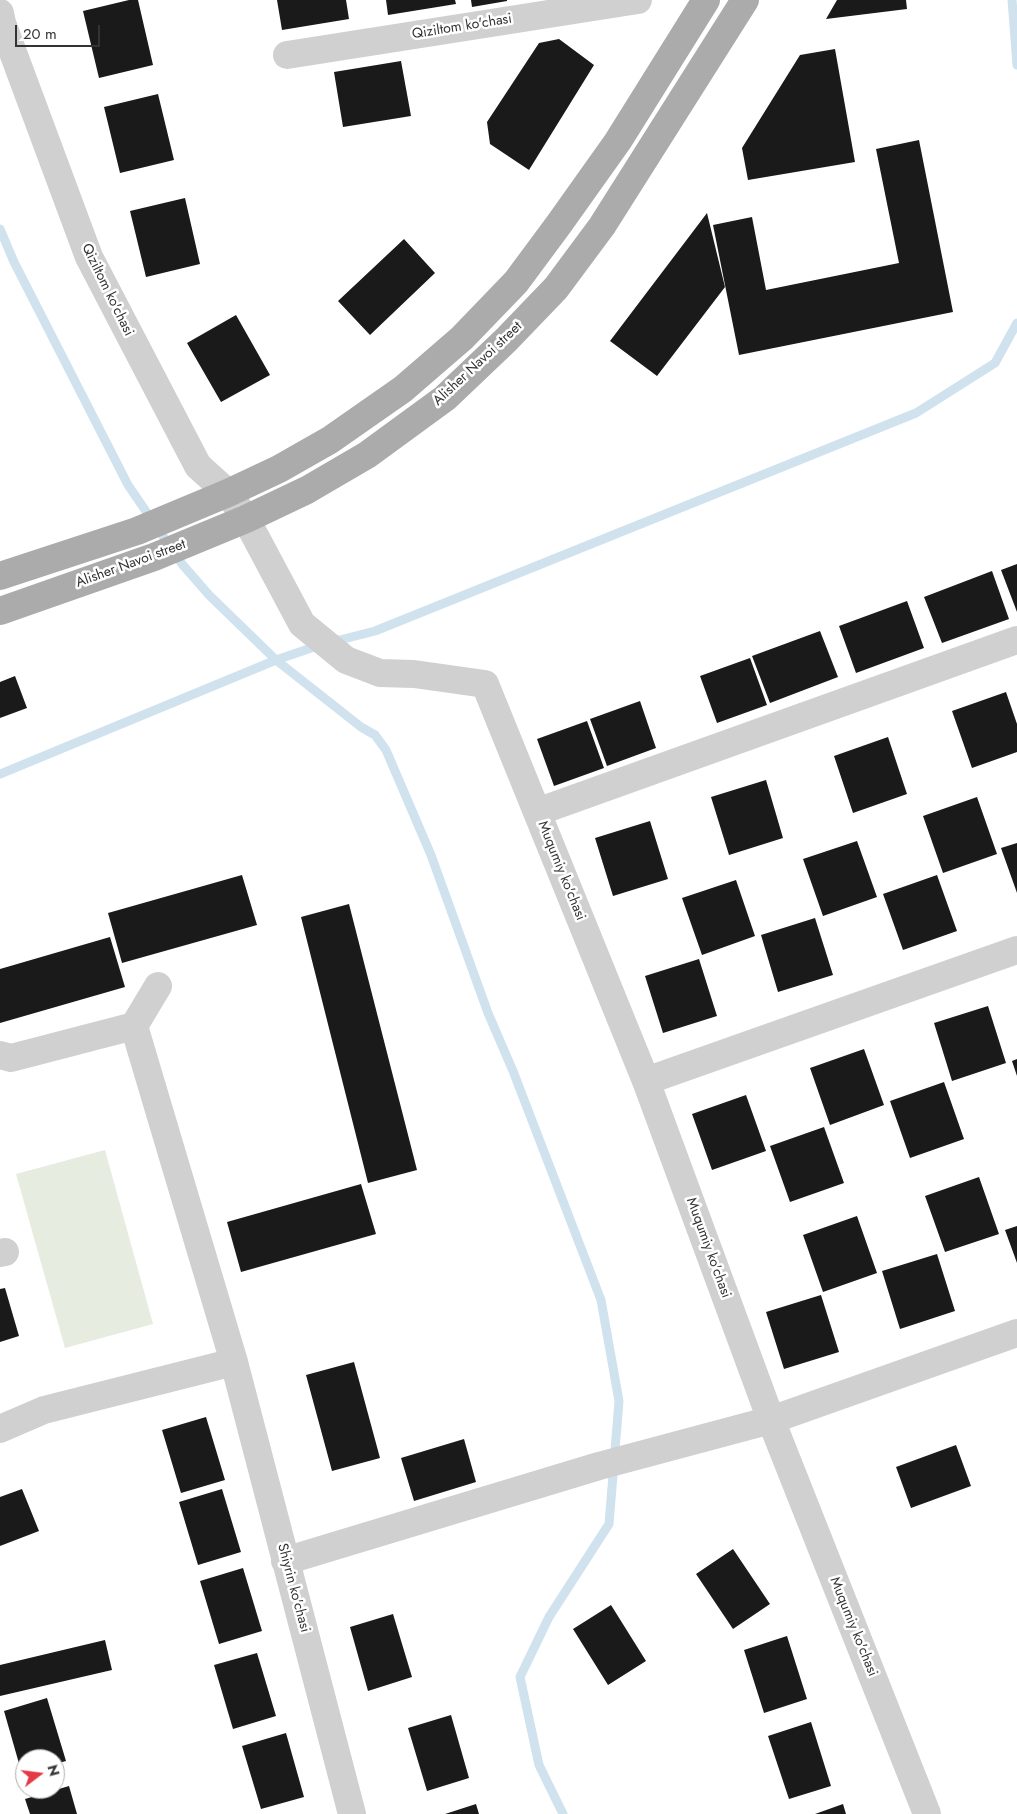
<!DOCTYPE html>
<html>
<head>
<meta charset="utf-8">
<style>
  body { margin:0 }
  #map { position:relative; width:1017px; height:1814px; overflow:hidden; background:#fff; font-family:Jost,sans-serif }
  canvas { display:block }
  .north { position:absolute; left:15px; top:1749px; width:50px; height:50px; box-sizing:border-box; background:#fff; border:1px solid #adadad; border-radius:50%; rotate:75deg; font-size:14px; font-weight:700; line-height:20px; text-align:center; color:#333 }
  .north::after { content:''; display:block; margin:auto; width:18px; height:22px; background:#e63946; clip-path:polygon(50% 0,100% 100%,50% 72%,0 100%) }
  .scale { position:absolute; left:15px; top:25px; width:85px; height:22px; box-sizing:border-box; border:2px solid #333; border-top:0; padding-left:6px; font-size:15px; line-height:18px; white-space:nowrap; color:#333; -webkit-text-stroke:4px #fff; paint-order:stroke }
</style>
</head>
<body>
<div id="map">
<canvas width="1017" height="1814"></canvas>
<div class="north">N</div>
<div class="scale">20 m</div>
</div>
<script>
const c = document.querySelector('canvas').getContext('2d');
c.lineJoin = 'round';
function paint(path, color) { c.fillStyle = color; c.fill(path, 'evenodd'); }
const shape = rows => new Path2D(rows.map(r => 'M' + r).join(''));
function strokePath(path, color, width, dash) { c.strokeStyle = color; c.lineWidth = width; c.lineCap = dash ? 'butt' : 'round'; c.setLineDash(dash || []); c.stroke(path); }
function label(font, color, halo, rows, align = 'center') {
  c.font = font + ' Jost,sans-serif'; c.lineWidth = 5; c.setLineDash([]); c.textBaseline = 'middle'; c.strokeStyle = halo; c.fillStyle = color; for (const [text, x, y, turn = 0] of rows) {
    c.save(); c.translate(x, y); c.rotate((+turn || 0) * Math.PI / 180); c.textAlign = isNaN(turn) ? turn : align; if (halo) c.strokeText(text, 0, 0); c.fillText(text, 0, 0); c.restore();
  }
}
paint(shape([
  [105,1150,153,1324,65,1348,16,1174]
]), '#e6ecdf');
strokePath(shape([
  [1012,0,1017,65],
  [0,229,14,262,128,485,182,564,209,595,276,660,361,727,375,735,386,750,431,855,488,1013,513,1071,601,1300,619,1401,609,1524,549,1617,520,1677,539,1765,563,1814],
  [332,642,375,631,916,413,995,363,1017,323],
  [0,774,276,660,320,645]
]), '#cfe2ee', 9);
paint(shape([
  [129,0,138,0,153,65,99,78,83,11],
  [277,0,346,0,349,19,282,30],
  [386,0,455,0,456,4,388,15],
  [471,0,507,0,507,1,472,7],
  [837,0,906,0,907,9,826,19],
  [559,39,594,65,529,170,490,144,487,122,539,43],
  [835,49,855,162,748,180,742,148,800,55],
  [401,61,411,116,343,127,334,72],
  [158,94,174,160,120,173,104,107],
  [919,140,953,312,739,355,713,225,752,217,766,290,899,263,876,149],
  [185,198,200,264,146,277,130,211],
  [707,213,725,287,657,376,610,341],
  [404,239,435,273,370,335,338,301],
  [236,315,270,375,221,402,187,343],
  [1017,564,1017,612,1001,570],
  [992,571,1009,619,942,643,924,597],
  [907,601,924,648,856,673,839,626],
  [820,631,838,677,770,703,752,656],
  [750,658,767,705,717,723,700,676],
  [15,676,27,708,0,718,0,682],
  [1006,692,1017,724,1017,752,972,768,952,711],
  [640,701,656,748,607,766,590,719],
  [587,721,604,768,554,786,537,739],
  [888,737,907,794,853,813,834,756],
  [766,780,783,838,729,855,711,797],
  [977,797,997,854,943,873,923,816],
  [650,821,668,879,613,896,595,838],
  [857,841,877,897,823,916,803,859],
  [1017,843,1017,893,1001,848],
  [242,875,257,925,122,963,108,913],
  [937,875,957,931,903,950,883,894],
  [736,880,755,936,702,955,682,898],
  [349,904,417,1170,368,1183,301,917],
  [815,918,833,975,778,992,761,935],
  [110,937,125,987,0,1023,0,969],
  [699,959,717,1016,663,1033,645,976],
  [988,1006,1006,1063,952,1081,934,1023],
  [864,1049,884,1105,830,1125,810,1068],
  [1017,1059,1017,1076,1012,1061],
  [944,1082,964,1139,910,1158,890,1101],
  [746,1095,766,1151,712,1170,692,1114],
  [824,1127,844,1183,790,1202,770,1146],
  [979,1177,999,1234,945,1252,925,1196],
  [361,1184,376,1234,241,1272,227,1222],
  [857,1216,877,1273,823,1292,803,1235],
  [1017,1226,1017,1263,1005,1230],
  [937,1254,955,1311,900,1329,882,1271],
  [5,1288,19,1336,0,1342,0,1289],
  [821,1295,839,1352,784,1369,766,1312],
  [354,1362,380,1458,332,1471,306,1375],
  [206,1417,225,1480,181,1493,162,1430],
  [464,1439,476,1482,414,1501,401,1458],
  [956,1445,971,1486,911,1508,896,1467],
  [22,1489,39,1531,0,1546,0,1497],
  [222,1489,241,1552,198,1565,179,1502],
  [733,1549,770,1604,733,1629,696,1574],
  [243,1568,262,1631,219,1644,200,1581],
  [611,1605,646,1661,608,1685,573,1629],
  [393,1614,412,1677,368,1691,350,1627],
  [787,1636,807,1699,764,1713,744,1650],
  [105,1640,112,1670,0,1696,0,1665],
  [257,1653,276,1716,233,1729,214,1665],
  [47,1698,66,1761,55,1764,55,1759,25,1759,25,1773,22,1774,4,1711],
  [451,1715,469,1778,427,1791,408,1728],
  [811,1722,831,1786,789,1799,768,1736],
  [286,1733,304,1797,261,1809,242,1746],
  [69,1786,77,1814,30,1814,25,1799],
  [476,1804,479,1814,445,1814],
  [843,1804,846,1814,815,1814]
]), '#1a1a1a');
strokePath(shape([
  [0,13,2,23,89,257,198,466,228,493,246,519,302,624,346,660,380,673,414,674,485,684,646,1081,771,1420,927,1814],
  [287,55,638,0],
  [537,812,1017,640],
  [134,1026,234,1362,352,1814],
  [0,1055,11,1058,134,1026,158,986],
  [646,1081,1017,950],
  [0,1253,5,1252],
  [0,1429,44,1410,234,1362],
  [285,1561,599,1466,771,1420,1017,1333]
]), '#d0d0d0', 28);
strokePath(shape([
  [0,576,137,531,228,493,279,469,330,440,403,389,462,338,516,282,559,224,618,141,706,0],
  [0,611,154,557,246,519,307,490,367,455,445,398,506,340,556,288,602,226,745,0]
]), '#ababab', 28);
label('14px', '#333', '#fff', [
  ["Qiziltom ko'chasi",462,27,-9],
  ["Qiziltom ko'chasi",107,290,64],
  ["Alisher Navoi street",478,364,-43],
  ["Alisher Navoi street",131,564,-20],
  ["Muqumiy ko'chasi",561,871,68],
  ["Muqumiy ko'chasi",708,1248,70],
  ["Shiyrin ko'chasi",293,1588,75],
  ["Muqumiy ko'chasi",853,1627,68]
]);
</script>
</body>
</html>
